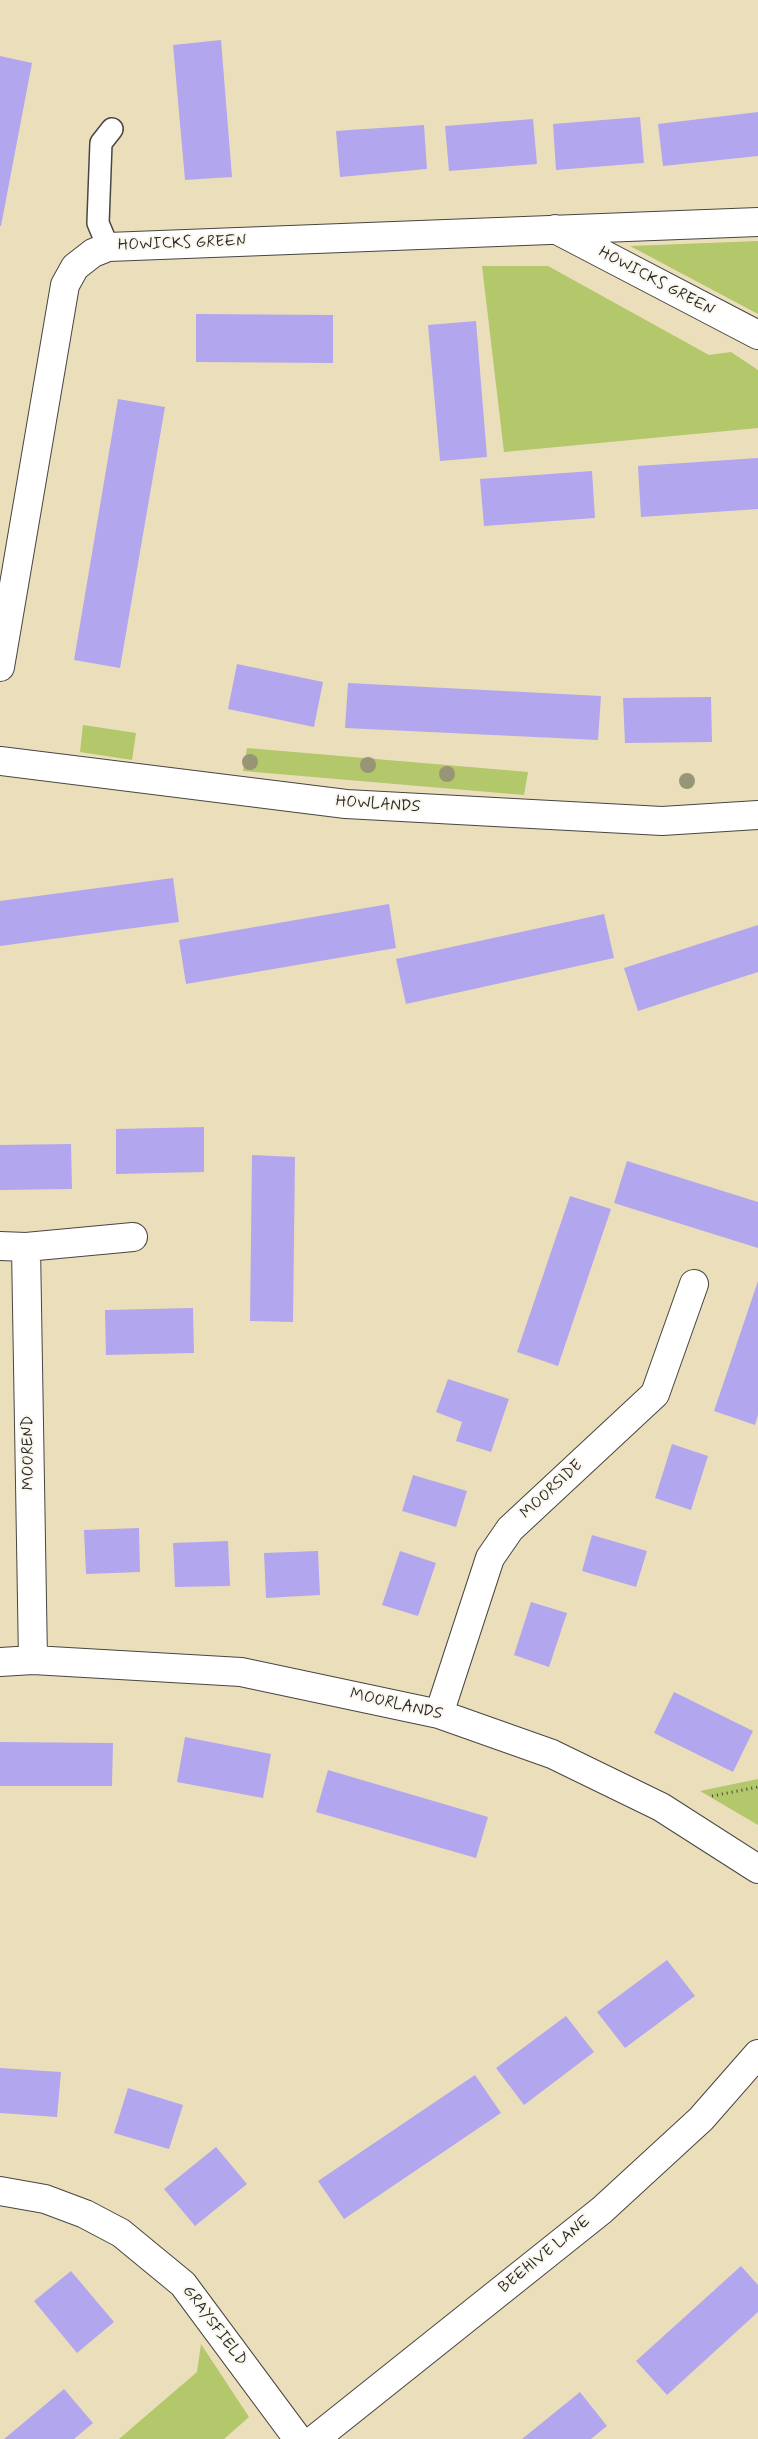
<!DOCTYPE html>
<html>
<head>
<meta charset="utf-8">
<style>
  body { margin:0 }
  canvas { display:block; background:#ebdebb }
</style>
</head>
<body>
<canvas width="758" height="2439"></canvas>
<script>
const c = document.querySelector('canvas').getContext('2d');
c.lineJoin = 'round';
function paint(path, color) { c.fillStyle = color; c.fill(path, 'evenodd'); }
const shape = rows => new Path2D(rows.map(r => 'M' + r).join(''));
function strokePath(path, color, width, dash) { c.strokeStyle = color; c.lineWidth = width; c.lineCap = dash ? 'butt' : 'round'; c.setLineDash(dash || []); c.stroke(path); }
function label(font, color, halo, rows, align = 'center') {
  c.font = font + ' Mynerve,sans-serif'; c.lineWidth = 4; c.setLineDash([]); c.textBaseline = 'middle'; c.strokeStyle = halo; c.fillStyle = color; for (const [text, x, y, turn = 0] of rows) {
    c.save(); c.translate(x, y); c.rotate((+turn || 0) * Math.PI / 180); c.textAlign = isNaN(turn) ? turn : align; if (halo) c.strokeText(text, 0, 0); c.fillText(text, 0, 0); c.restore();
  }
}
paint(shape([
  [758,241,758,314,630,246],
  [482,266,548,266,709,355,731,352,758,370,758,428,504,452],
  [83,725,136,733,132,760,80,752],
  [247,748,528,772,524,795,243,771],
  [758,1779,758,1825,700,1791],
  [201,2344,249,2417,224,2439,119,2439,197,2372]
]), '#b3c76b');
paint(shape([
  [221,40,232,177,185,180,173,45],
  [0,56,32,63,1,226,0,226],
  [758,112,758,156,663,166,658,124],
  [640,117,644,163,556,170,553,124],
  [533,119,537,164,449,171,445,126],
  [424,125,427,169,340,177,336,131],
  [196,314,333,315,333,363,196,362],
  [476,321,487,457,440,461,428,325],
  [118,399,165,407,120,668,74,660],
  [758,458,758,509,641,517,638,466],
  [592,471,595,518,484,526,480,479],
  [237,664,323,682,314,727,228,709],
  [348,683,601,696,598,740,345,728],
  [711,697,712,742,625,743,623,698],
  [173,878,179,922,0,946,0,901],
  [389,904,396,948,186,984,179,940],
  [604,914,614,958,406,1004,396,959],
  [758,925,758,972,638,1011,624,968],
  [204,1127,204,1172,116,1174,116,1129],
  [71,1144,72,1189,0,1190,0,1145],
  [252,1155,295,1157,293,1322,250,1321],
  [627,1161,758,1202,758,1248,614,1203],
  [570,1196,611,1209,558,1366,517,1352],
  [758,1281,758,1415,755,1425,714,1411],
  [193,1308,194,1353,106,1355,105,1310],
  [448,1379,509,1399,491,1452,456,1441,462,1422,436,1412],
  [672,1444,708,1456,691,1510,655,1498],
  [413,1475,467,1491,456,1527,402,1511],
  [139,1528,140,1572,86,1574,84,1530],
  [592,1535,647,1551,636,1587,582,1571],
  [228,1541,230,1586,175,1587,173,1543],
  [318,1551,320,1595,266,1598,264,1553],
  [400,1551,436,1563,418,1616,382,1605],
  [531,1602,567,1613,549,1667,514,1655],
  [674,1692,753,1731,733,1772,654,1733],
  [185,1737,271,1754,263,1798,177,1782],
  [0,1742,113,1743,112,1786,0,1786],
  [328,1770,488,1817,476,1858,316,1812],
  [667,1960,695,1996,625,2048,597,2012],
  [566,2016,594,2052,524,2105,496,2068],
  [0,2068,61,2072,57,2117,0,2113],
  [475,2075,501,2113,344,2219,318,2181],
  [128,2088,183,2105,169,2149,114,2133],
  [216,2147,247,2184,195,2226,164,2189],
  [741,2266,758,2285,758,2312,667,2395,636,2361],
  [71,2271,114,2322,77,2353,34,2301],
  [64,2389,93,2423,74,2439,4,2439],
  [580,2392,607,2426,591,2439,522,2439]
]), '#b2a7ee');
const service = shape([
  [108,247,98,223,101,143,112,129]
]);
const minor = shape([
  [555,229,758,335],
  [0,667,65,285,75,267,93,253,108,247,758,222],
  [0,1246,26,1247,133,1237],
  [26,1247,33,1660],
  [0,1662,33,1660,241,1672,439,1714,552,1754,661,1807,758,1869],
  [439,1714,490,1558,510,1529,655,1394,694,1284],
  [0,2191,45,2199,85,2214,121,2233,183,2284,298,2439],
  [315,2439,602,2210,701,2119,758,2054]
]);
const tertiary = shape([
  [0,761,346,804,662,821,758,815]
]);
strokePath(service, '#484641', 24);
strokePath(minor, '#484641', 30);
strokePath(tertiary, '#484641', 30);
strokePath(shape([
  [712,1796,758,1787]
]), '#484641', 3, [1, 4]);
strokePath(service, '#fff', 21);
strokePath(minor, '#fff', 28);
strokePath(tertiary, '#fff', 28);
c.fillStyle = '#989576';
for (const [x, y] of [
  [250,762],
  [368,765],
  [447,774],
  [687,781]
]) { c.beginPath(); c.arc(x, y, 8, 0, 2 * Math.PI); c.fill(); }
label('16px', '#2b2b2b', '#fbf7ec', [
  ["HOWICKS GREEN",182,244,-2],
  ["HOWICKS GREEN",656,282,28],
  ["HOWLANDS",378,805,4],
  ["MOOREND",29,1453,-91],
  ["MOORSIDE",552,1490,-43],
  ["MOORLANDS",396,1705,13],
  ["BEEHIVE LANE",545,2255,-39],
  ["GRAYSFIELD",214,2326,53]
]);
</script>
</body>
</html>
